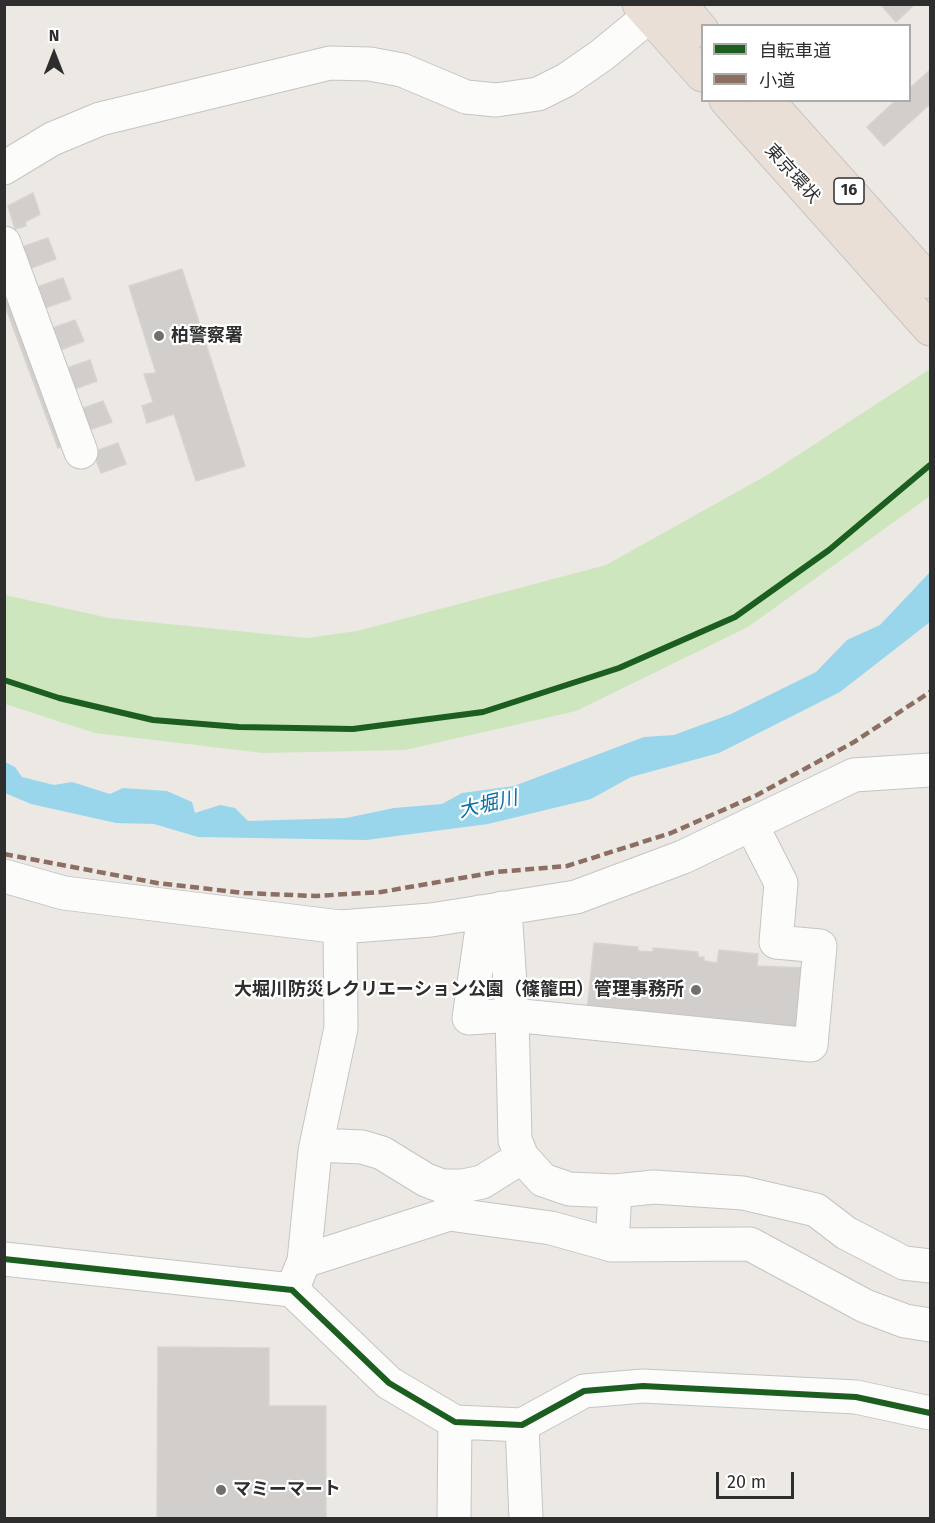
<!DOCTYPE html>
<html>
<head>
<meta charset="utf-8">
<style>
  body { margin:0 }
  #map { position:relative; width:935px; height:1523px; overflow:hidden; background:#ece8e4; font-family:"Fira Sans","Noto Sans JP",sans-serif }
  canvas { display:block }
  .frame { position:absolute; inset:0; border:6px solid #2e2e2e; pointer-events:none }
  .legend { position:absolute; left:701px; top:24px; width:210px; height:78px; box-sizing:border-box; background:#fff; border:2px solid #ababab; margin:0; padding:8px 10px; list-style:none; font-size:18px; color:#2e2e2e }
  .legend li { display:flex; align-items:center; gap:12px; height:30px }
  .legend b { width:30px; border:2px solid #ababab }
  .north { position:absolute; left:24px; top:24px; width:60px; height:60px; -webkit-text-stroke:4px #fff; paint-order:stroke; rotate:0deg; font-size:16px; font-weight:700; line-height:24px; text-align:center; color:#2e2e2e }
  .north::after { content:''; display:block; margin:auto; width:21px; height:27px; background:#2e2e2e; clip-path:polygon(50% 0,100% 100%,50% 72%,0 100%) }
  .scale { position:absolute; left:716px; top:1472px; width:78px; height:27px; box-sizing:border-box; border:3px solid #2e2e2e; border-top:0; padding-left:8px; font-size:18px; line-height:21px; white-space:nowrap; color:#2e2e2e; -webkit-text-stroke:4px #fff; paint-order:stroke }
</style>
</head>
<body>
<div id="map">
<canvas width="935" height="1523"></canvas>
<div class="frame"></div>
<ul class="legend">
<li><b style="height:8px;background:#1b5e20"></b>自転車道</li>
<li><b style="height:8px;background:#8d6e63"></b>小道</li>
</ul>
<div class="north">N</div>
<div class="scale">20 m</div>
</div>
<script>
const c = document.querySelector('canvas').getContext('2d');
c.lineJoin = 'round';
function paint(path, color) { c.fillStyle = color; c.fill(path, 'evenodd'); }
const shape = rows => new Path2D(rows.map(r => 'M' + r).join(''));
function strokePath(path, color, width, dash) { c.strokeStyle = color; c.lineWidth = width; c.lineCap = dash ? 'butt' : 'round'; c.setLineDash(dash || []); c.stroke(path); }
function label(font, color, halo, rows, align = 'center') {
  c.font = font + ' "Fira Sans","Noto Sans JP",sans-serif'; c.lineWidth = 4.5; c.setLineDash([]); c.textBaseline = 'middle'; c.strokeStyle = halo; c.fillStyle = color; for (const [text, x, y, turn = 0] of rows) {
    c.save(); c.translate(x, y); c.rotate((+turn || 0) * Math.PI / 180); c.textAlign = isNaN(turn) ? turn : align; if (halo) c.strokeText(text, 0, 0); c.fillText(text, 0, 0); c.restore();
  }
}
paint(shape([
  [930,369,930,496,748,627,576,711,405,750,263,753,95,733,5,704,5,595,109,618,307,638,357,631,606,565,769,474]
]), '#cee6be');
paint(shape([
  [930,572,930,622,840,692,719,753,631,777,591,799,488,824,366,840,198,837,154,824,116,823,31,804,5,793,5,762,15,767,22,777,54,785,72,782,110,794,123,788,167,791,192,802,195,813,220,805,235,808,248,821,346,818,394,808,442,804,462,793,514,786,644,737,674,735,731,714,816,672,847,640,880,625]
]), '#99d6ec');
const building = shape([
  [880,4,915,4,896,22,880,4],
  [930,70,930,104,884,146,867,127,896,100,910,100,910,88,930,70],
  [33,193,40,214,25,222,26,226,15,229,8,206,33,193],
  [48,238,56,259,31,268,22,247,48,238],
  [182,269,245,466,196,481,174,414,147,423,142,406,153,402,144,374,156,373,129,286,182,269],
  [4,274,68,444,58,448,4,303,4,274],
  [63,278,71,299,45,308,37,287,63,278],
  [75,320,84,341,58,351,50,329,75,320],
  [90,360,97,381,72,390,64,369,90,360],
  [103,401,112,422,86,431,78,410,103,401],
  [118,443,126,464,101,473,93,452,118,443],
  [594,943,638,947,638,951,653,952,653,948,698,952,698,957,704,957,704,961,717,963,719,950,758,954,757,966,805,968,797,1032,587,1011,594,943],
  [158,1347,269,1348,269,1406,326,1406,326,1518,157,1518,158,1347]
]);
paint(building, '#d1cecb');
strokePath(building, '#d7d4d0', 1.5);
const minor = shape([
  [4,168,52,139,100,119,330,63,370,64,402,70,466,97,496,100,538,94,566,80,602,55,664,4],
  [4,243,81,452],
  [4,876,64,893,340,927,341,1028,315,1151,304,1261],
  [502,908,506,924,512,1015,811,1045,820,946,776,942,781,883,751,824],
  [479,912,482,928,469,1018,512,1015,515,1140,522,1157,543,1180,569,1189,615,1191,612,1245],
  [340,927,431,920,576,897,683,857,854,775,930,770],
  [317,1145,362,1147,382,1153,426,1180,442,1186,463,1186,482,1182,522,1157],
  [615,1191,654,1187,743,1193,816,1210,846,1233,904,1263,930,1266],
  [4,1259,292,1290,389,1383,455,1422,522,1425,584,1391,643,1386,856,1397,930,1413],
  [292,1290,304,1261,449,1214,551,1228,612,1245,750,1244,865,1306,905,1321,930,1325],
  [522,1425,526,1518],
  [454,1518,455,1422]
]);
const highway = shape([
  [639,4,702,75],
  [680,4,702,30],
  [726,100,930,329],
  [767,100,930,282]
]);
strokePath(minor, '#c5c4c5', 35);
strokePath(highway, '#c6c5c4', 35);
strokePath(minor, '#fcfcfb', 33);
strokePath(highway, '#eadfd6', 33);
strokePath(shape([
  [4,854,157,883,244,893,315,896,381,892,496,872,567,866,671,833,757,795,854,742,930,692]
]), '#8d6e63', 4.5, [9, 4.5]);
strokePath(shape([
  [4,680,59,698,153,720,239,727,353,729,483,712,619,668,735,617,829,550,930,465],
  [4,1259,292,1290,389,1383,455,1422,522,1425,584,1391,643,1386,856,1397,930,1413]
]), '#1b5e20', 6);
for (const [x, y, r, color] of [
  [159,336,6,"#706f6e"],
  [696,990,6,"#706f6e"],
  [221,1490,6,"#706f6e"]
]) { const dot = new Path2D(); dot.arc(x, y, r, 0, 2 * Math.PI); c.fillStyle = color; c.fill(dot); strokePath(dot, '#fff', 2); }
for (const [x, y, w] of [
  [849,191,30]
]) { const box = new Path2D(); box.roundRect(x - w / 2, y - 13, w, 26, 4.5); c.fillStyle = '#fff'; c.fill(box); strokePath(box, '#2e2e2e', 1.5); }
label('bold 16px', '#2e2e2e', null, [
  ["16",849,191]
]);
label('18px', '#2e2e2e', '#fff', [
  ["東京環状",792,174,48]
]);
label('bold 18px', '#2e2e2e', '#fff', [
  ["柏警察署",171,336],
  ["大堀川防災レクリエーション公園（篠籠田）管理事務所",684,990,"right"],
  ["マミーマート",233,1490]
], 'left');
label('italic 20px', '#0d6fa3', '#fff', [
  ["大堀川",488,805,-13]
]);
</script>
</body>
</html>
